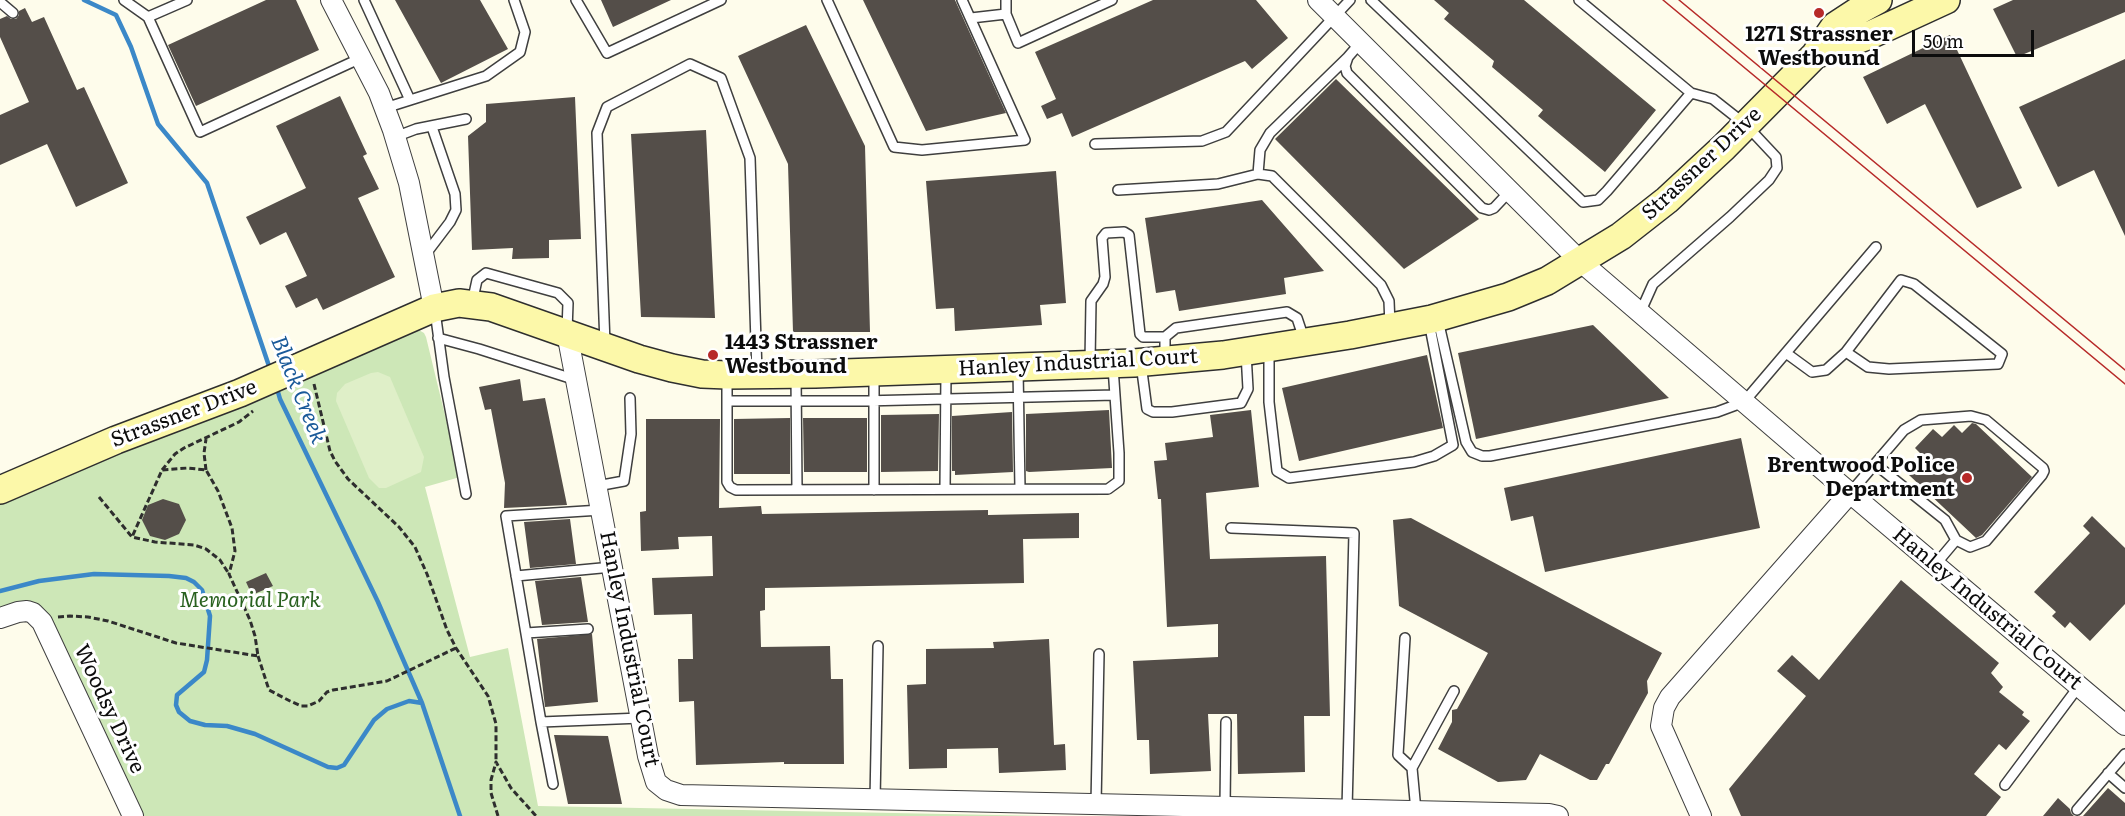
<!DOCTYPE html>
<html>
<head>
<meta charset="utf-8">
<style>
  body { margin:0 }
  #map { position:relative; width:2125px; height:816px; overflow:hidden; background:#fefceb; font-family:Literata,serif }
  canvas { display:block }
  .scale { position:absolute; left:1912px; top:30px; width:122px; height:27px; box-sizing:border-box; border:3px solid #0c0c0c; border-top:0; padding-left:8px; font-size:18px; line-height:21px; white-space:nowrap; color:#0c0c0c; -webkit-text-stroke:4px #fff; paint-order:stroke }
</style>
</head>
<body>
<div id="map">
<canvas width="2125" height="816"></canvas>
<div class="scale">50 m</div>
</div>
<script>
const c = document.querySelector('canvas').getContext('2d');
c.lineJoin = 'round';
function paint(path, color) { c.fillStyle = color; c.fill(path, 'evenodd'); }
const shape = rows => new Path2D(rows.map(r => 'M' + r).join(''));
function strokePath(path, color, width, dash) { c.strokeStyle = color; c.lineWidth = width; c.lineCap = dash ? 'butt' : 'round'; c.setLineDash(dash || []); c.stroke(path); }
function label(font, color, halo, rows, align = 'center') {
  c.font = font + ' Literata,serif'; c.lineWidth = 6; c.setLineDash([]); c.textBaseline = 'middle'; c.strokeStyle = halo; c.fillStyle = color; for (const [text, x, y, turn = 0] of rows) {
    c.save(); c.translate(x, y); c.rotate((+turn || 0) * Math.PI / 180); c.textAlign = isNaN(turn) ? turn : align; if (halo) c.strokeText(text, 0, 0); c.fillText(text, 0, 0); c.restore();
  }
}
paint(shape([
  [417,329,424,333,426,337,460,477,425,487,470,657,508,648,538,806,1047,816,133,816,42,622,0,618,0,490]
]), '#cde7b7');
paint(shape([
  [378,372,390,377,424,457,421,472,386,488,379,488,369,478,336,401,337,393,345,384,371,373]
]), '#dfefc8');
strokePath(shape([
  [84,0,116,15,131,47,158,124,207,183,270,369],
  [276,385,280,399,378,602,422,703,460,816],
  [0,591,39,581,94,574,169,576,186,578,194,582,202,590,210,616,207,660,204,672,177,695,176,705,179,712,190,721,205,725,227,726,255,734,328,767,337,768,344,765,374,720,387,709,409,701,422,703]
]), '#3b88c8', 4.5);
paint(shape([
  [266,0,296,0,319,50,196,106,168,45],
  [395,0,480,0,508,49,441,83],
  [601,0,671,0,613,27],
  [863,0,955,0,1006,113,926,131],
  [1153,0,1256,0,1288,38,1252,69,1245,61,1072,137,1062,113,1047,119,1041,106,1056,99,1035,52],
  [1434,0,1524,0,1656,110,1605,172,1538,116,1543,110,1492,67,1494,61,1444,19,1449,13],
  [2013,0,2125,0,2125,12,2017,57,1993,9],
  [25,8,32,22,44,17,77,90,84,87,128,183,76,207,47,144,0,165,0,115,29,102,0,37,0,19,7,16,11,19,16,19,19,15,19,11],
  [806,25,865,146,870,332,793,332,788,164,738,56],
  [1950,35,2022,188,1977,208,1925,104,1887,124,1863,77],
  [2125,59,2125,236,2094,170,2058,187,2019,107],
  [1336,79,1479,219,1404,269,1275,139],
  [340,96,367,154,363,156,379,189,358,198,395,277,323,310,317,298,296,308,285,286,307,276,286,232,260,245,246,217,306,188,276,126],
  [575,97,581,239,549,240,549,258,512,259,513,248,472,250,468,136,486,122,486,104],
  [706,130,715,318,641,317,631,134],
  [1056,171,1066,303,1040,305,1042,325,955,331,954,308,936,309,926,181],
  [1262,200,1324,271,1284,278,1286,294,1179,311,1175,290,1156,293,1145,218],
  [1593,325,1669,398,1476,439,1458,353],
  [1427,355,1443,428,1299,461,1282,388],
  [520,379,523,401,545,398,567,505,504,508,505,483,491,409,485,410,479,387],
  [1109,410,1112,468,1029,472,1026,471,1026,414],
  [1251,410,1259,487,1206,493,1210,559,1326,556,1330,716,1304,716,1305,772,1238,774,1237,714,1208,714,1211,771,1150,774,1149,740,1137,740,1133,661,1218,657,1218,624,1167,627,1161,499,1158,499,1154,461,1167,460,1165,443,1213,437,1210,415],
  [1012,412,1013,472,955,475,955,471,952,471,952,416],
  [939,414,938,471,881,472,881,415],
  [790,418,790,474,734,474,734,419],
  [803,418,867,418,867,472,804,472],
  [646,419,720,419,719,508,761,506,762,514,988,510,988,515,1079,513,1079,538,1023,539,1024,583,765,588,765,610,760,611,761,647,830,646,831,679,843,679,844,764,784,764,784,762,696,765,694,701,679,702,678,659,693,659,692,614,654,615,652,578,713,576,712,536,678,537,679,549,641,551,640,512,646,511],
  [1972,423,1976,424,2032,477,1982,535,1976,538,1909,475,1925,458,1915,448,1933,429,1942,437,1954,425,1962,433],
  [1741,438,1760,528,1545,572,1533,516,1511,521,1504,488],
  [163,499,179,504,186,520,179,534,165,540,150,536,142,520,148,505],
  [2092,516,2125,548,2125,604,2090,641,2070,622,2065,628,2052,616,2056,612,2034,592,2090,533,2083,526],
  [1411,518,1662,653,1647,681,1648,693,1609,764,1606,764,1597,780,1590,780,1540,754,1526,780,1498,782,1438,749,1452,722,1452,710,1457,709,1488,653,1399,606,1393,520],
  [570,519,576,564,530,568,524,522],
  [266,573,273,586,252,595,246,582],
  [581,577,588,622,542,625,535,581],
  [1901,580,1999,663,1991,673,2003,687,1999,692,2024,712,2022,715,2030,721,2006,750,1999,744,1974,774,2001,797,1986,816,1741,816,1729,789,1806,696,1777,671,1792,655,1819,680],
  [592,634,598,702,545,707,537,639],
  [1049,639,1054,745,1065,744,1066,770,999,773,998,748,947,749,947,768,909,769,907,685,926,684,926,649,994,648,993,642],
  [554,735,608,736,622,804,568,804],
  [2108,788,2125,803,2125,816,2083,816],
  [2058,798,2070,809,2071,813,2074,816,2043,816]
]), '#544e49');
const lane = shape([
  [124,0,148,17,187,0],
  [364,0,410,100],
  [576,0,607,53,721,0],
  [827,0,894,147,922,150,1025,140,962,0],
  [1006,0,1006,14,1018,43,1112,0],
  [1371,0,1583,202,1598,200,1607,191,1691,93,1713,99,1746,125,1776,157,1777,168,1769,180,1730,217,1653,284,1640,313],
  [1579,0,1691,93],
  [0,2,13,13],
  [148,17,200,132,361,58],
  [971,18,1006,14],
  [1361,42,1348,57,1345,66,1347,73,1482,208,1489,210,1494,208,1510,191],
  [385,108,486,76,520,52,525,32,514,0],
  [395,137,416,129,466,119],
  [1095,144,1202,141,1226,132,1350,0],
  [1258,174,1260,150,1270,133,1348,57],
  [1118,190,1218,184,1258,174,1272,176,1381,285,1389,301,1390,325],
  [425,255,450,222,456,210,455,194,432,127],
  [472,303,477,280,486,273,558,293,568,303,567,331],
  [435,311,444,377,466,494],
  [1438,320,1466,442,1472,452,1482,456,1490,456,1717,412,1744,402,1876,247],
  [438,338,479,349,576,380],
  [605,344,597,133,607,107,690,64,721,78,750,158,757,373],
  [1269,349,1269,402,1277,471,1289,478,1414,462,1434,456,1453,445,1429,322],
  [1786,353,1812,372,1826,370,1846,352,1901,280,1914,284,2002,354,1998,364,1889,369,1868,367,1846,352],
  [1165,357,1165,337,1176,328,1287,312,1297,318,1304,339],
  [1090,362,1091,301,1103,284,1105,277,1102,238,1106,233,1124,232,1129,235,1140,334,1143,337,1165,337],
  [1141,364,1147,409,1153,412,1172,412,1241,403,1248,389,1246,353],
  [1018,369,1020,489],
  [796,375,797,490],
  [727,377,727,482,730,487,736,490,1108,489,1119,481,1119,453,1113,367],
  [728,401,863,401,1115,395],
  [1875,464,1945,520,1956,540],
  [597,486,624,481,631,434,630,398],
  [945,489,946,372],
  [874,490,874,374],
  [1850,493,1904,430,1921,420,1971,416,1986,420,2043,468,2044,471,2042,475,1986,541,1970,547,1956,540,1935,565],
  [1231,528,1354,533,1347,809],
  [516,576,612,567],
  [526,633,588,629],
  [1405,638,1398,755,1412,768,1416,811],
  [541,722,506,516,601,510],
  [1412,768,1454,691],
  [2108,773,2125,788],
  [553,784,541,722,641,718],
  [2005,785,2079,686],
  [875,800,878,646],
  [1096,804,1099,654],
  [1225,806,1226,722],
  [2077,810,2125,754]
]);
const street = shape([
  [331,0,379,93,393,130,409,183,434,308],
  [1318,0,1581,262,1850,493,2125,725],
  [567,333,648,756,656,782,666,790,681,795,1502,813,1549,814,1558,816],
  [0,618,18,612,27,611,33,613,42,622,133,816],
  [1701,816,1661,726,1664,708,1670,697,1850,493]
]);
const secondary = shape([
  [1815,55,1870,35,1946,0],
  [0,490,116,440,240,393,434,308,459,303,491,307,639,359,672,368,702,374,727,375,815,374,1134,363,1223,355,1350,335,1432,319,1508,297,1547,281,1621,236,1667,200,1724,147,1815,55,1835,26,1858,11,1878,0]
]);
strokePath(lane, '#3f3f3f', 12);
strokePath(street, '#3f3f3f', 22);
strokePath(secondary, '#2e2e2e', 30);
strokePath(shape([
  [314,384,330,451,335,461,348,479,399,527,415,547,427,574,447,630,456,648,488,696,496,724,496,762],
  [162,470,175,454,184,448,239,422,253,411],
  [206,470,204,453,206,439],
  [99,497,132,537,155,542,194,545,206,549,220,560,229,574],
  [58,617,70,616,88,617,108,621,176,643,258,656,255,636,250,620,229,574,235,551,232,528,218,491,206,470,188,468,162,470,132,537],
  [258,656,269,690,290,701,301,706,308,706,319,701,327,692,333,690,387,681,456,648],
  [498,816,491,793,491,780,496,762,511,788,536,816]
]), '#2e2e2e', 3, [6, 3]);
strokePath(lane, '#fff', 9);
strokePath(street, '#fff', 20);
strokePath(secondary, '#fcf8a9', 27);
strokePath(shape([
  [1663,0,2125,384],
  [1679,0,2125,370]
]), '#b72a29', 1.5);
for (const [x, y, r, color] of [
  [1819,13,6,"#b72a29"],
  [713,355,6,"#b72a29"],
  [1967,478,6,"#b72a29"]
]) { const dot = new Path2D(); dot.arc(x, y, r, 0, 2 * Math.PI); c.fillStyle = color; c.fill(dot); strokePath(dot, '#fff', 2); }
label('bold 21px', '#0c0c0c', '#fff', [
  ["1271 Strassner",1819,35],
  ["Westbound",1819,59],
  ["1443 Strassner",725,343,"left"],
  ["Westbound",725,367,"left"],
  ["Brentwood Police",1955,466,"right"],
  ["Department",1955,490,"right"]
]);
label('21px', '#0c0c0c', '#fff', [
  ["Strassner Drive",1702,164,-43],
  ["Hanley Industrial Court",1078,363,-3],
  ["Strassner Drive",184,414,-21],
  ["Hanley Industrial Court",1987,609,40],
  ["Hanley Industrial Court",629,649,79],
  ["Woodsy Drive",109,709,65]
]);
label('italic 21px', '#29611f', '#fff', [
  ["Memorial Park",250,601]
]);
label('italic 22px', '#1a5a99', '#fff', [
  ["Black Creek",298,390,68]
]);
</script>
</body>
</html>
